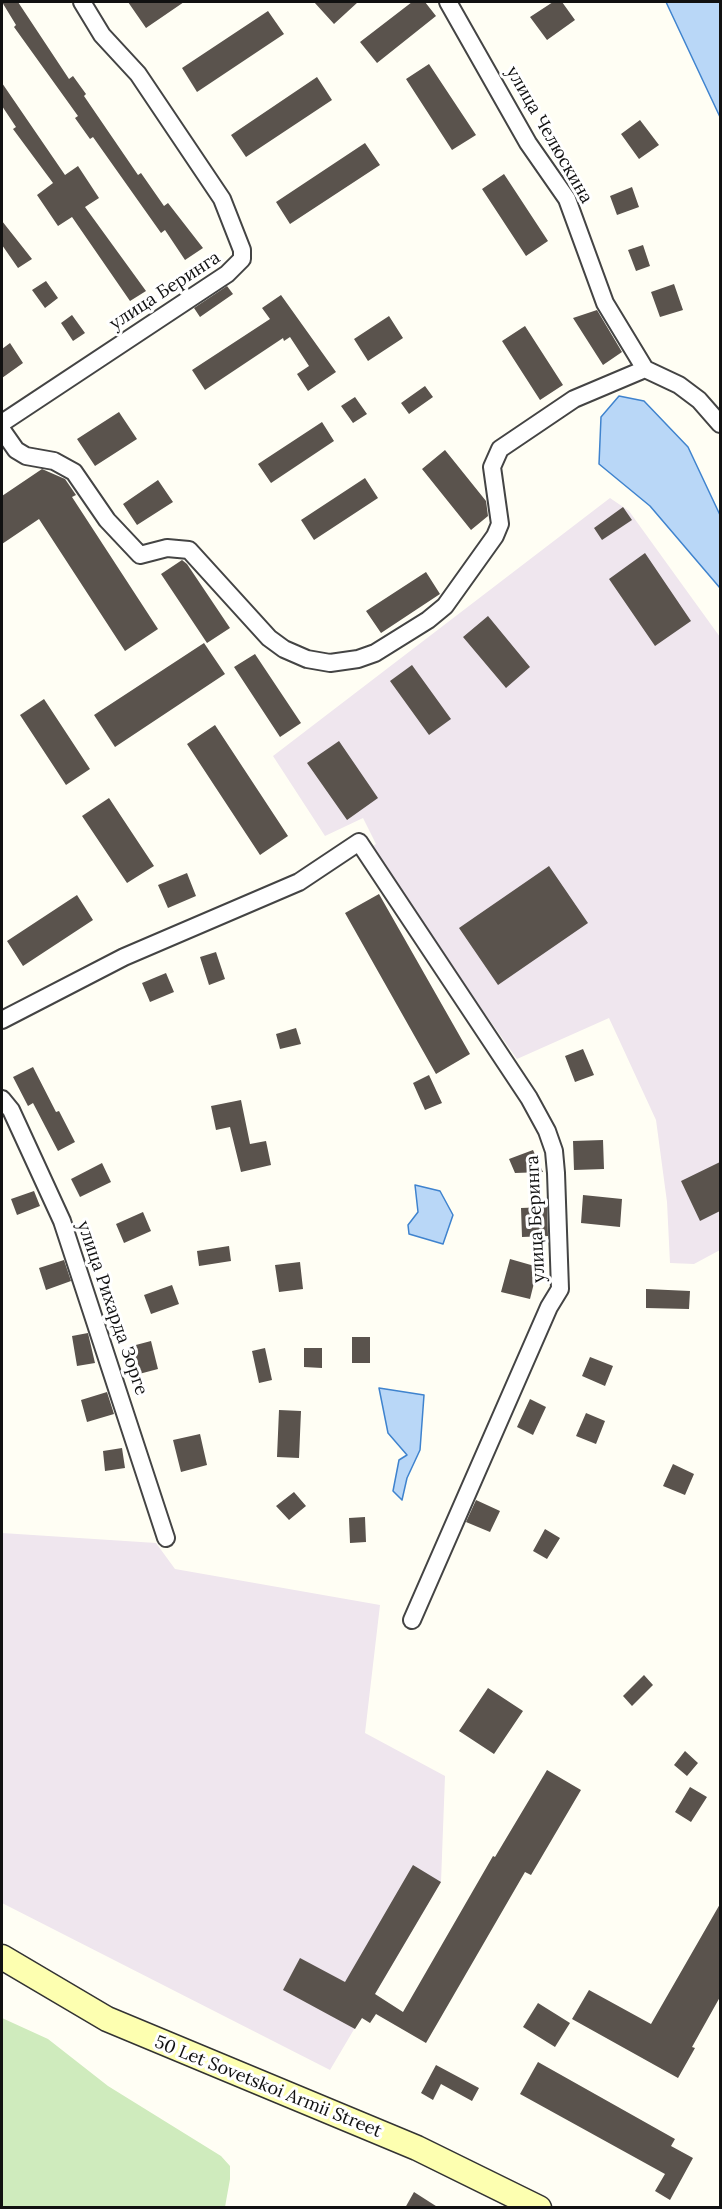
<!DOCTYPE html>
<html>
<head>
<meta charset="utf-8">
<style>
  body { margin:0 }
  #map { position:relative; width:722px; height:2209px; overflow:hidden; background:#fffef4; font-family:Lora,serif }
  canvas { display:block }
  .frame { position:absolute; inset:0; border:3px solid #111; pointer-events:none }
</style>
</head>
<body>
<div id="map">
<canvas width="722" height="2209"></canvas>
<div class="frame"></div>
</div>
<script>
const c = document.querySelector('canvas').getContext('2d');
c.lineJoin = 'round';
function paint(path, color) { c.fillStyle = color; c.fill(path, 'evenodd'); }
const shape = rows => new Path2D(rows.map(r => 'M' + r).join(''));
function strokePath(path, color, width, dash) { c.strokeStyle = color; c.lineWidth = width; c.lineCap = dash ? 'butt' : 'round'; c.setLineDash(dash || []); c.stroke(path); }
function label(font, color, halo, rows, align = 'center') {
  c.font = font + ' Lora,serif'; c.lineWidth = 6; c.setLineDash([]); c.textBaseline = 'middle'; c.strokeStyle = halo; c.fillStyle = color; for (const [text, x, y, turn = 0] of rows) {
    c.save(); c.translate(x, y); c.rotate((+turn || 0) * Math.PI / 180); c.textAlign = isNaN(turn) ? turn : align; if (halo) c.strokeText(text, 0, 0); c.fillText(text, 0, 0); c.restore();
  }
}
paint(shape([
  [610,498,629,511,720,637,720,1250,694,1264,670,1263,667,1202,656,1120,609,1018,517,1059,369,849,376,844,363,818,325,836,273,756],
  [2,1533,156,1543,175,1569,380,1605,365,1733,445,1776,441,1882,330,2070,2,1903]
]), '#efe6ee');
paint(shape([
  [2,2018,48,2039,108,2086,221,2156,230,2166,230,2179,225,2207,2,2207]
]), '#cfebbd');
const water = shape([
  [666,2,720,2,720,117,666,2],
  [619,396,644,401,688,447,720,515,720,588,650,506,599,464,601,417,619,396],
  [415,1185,440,1191,453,1215,443,1244,409,1234,408,1225,418,1212,415,1185],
  [379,1388,424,1395,420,1450,407,1478,402,1500,393,1491,399,1460,407,1455,388,1433,379,1388]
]);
paint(water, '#b9d7f7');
strokePath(water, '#3f83ce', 1.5);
paint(shape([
  [2,2,18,2,69,79,73,76,86,94,84,96,138,175,141,173,164,206,168,203,203,248,185,260,165,230,161,233,93,137,90,139,75,118,78,116,14,27,16,25],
  [128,2,184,2,146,28],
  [314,2,358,2,334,24],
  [412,2,425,2,436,16,377,63,360,42],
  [553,2,562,2,575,20,547,40,530,17],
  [268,11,284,34,197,92,182,68],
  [429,64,476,135,452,150,406,79],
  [317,77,332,100,246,157,231,135],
  [2,83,65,175,78,166,99,198,85,207,146,291,130,301,72,217,58,226,37,195,53,183,13,129,16,127,2,106],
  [640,120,659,145,639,159,621,134],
  [365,143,380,165,290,224,276,202],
  [504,174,548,241,526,256,482,189],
  [632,187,639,207,617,215,610,196],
  [2,221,32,259,18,268,2,245],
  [643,245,650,266,636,271,628,250],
  [46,281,58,298,45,308,32,290],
  [674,284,683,310,660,317,651,292],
  [227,286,233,294,200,317,194,308],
  [281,295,336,372,308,391,297,374,309,366,290,337,284,341,283,338,205,390,192,370,270,319,262,308],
  [597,310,622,352,603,365,573,318],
  [72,315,85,333,73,341,61,323],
  [389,316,403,338,368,361,354,339],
  [525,326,563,385,540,400,502,341],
  [10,343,23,363,2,378,2,349],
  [425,386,433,397,409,414,401,403],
  [355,397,367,414,353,423,341,406],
  [119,412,137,439,95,466,77,439],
  [322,422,334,441,271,483,258,464],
  [445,450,486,501,488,516,471,530,422,469],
  [42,469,65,479,76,495,72,497,158,629,125,651,39,519,2,544,2,496],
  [365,478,378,498,314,540,301,520],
  [158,480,173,502,137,525,123,504],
  [623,507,632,520,602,540,594,528],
  [645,553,691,621,655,646,609,579],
  [182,560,187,564,230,628,207,643,161,574],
  [426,572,440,594,381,633,366,611],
  [488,616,530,667,506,688,463,637],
  [204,643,225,674,115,747,94,715],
  [255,654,301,723,280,737,234,667],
  [412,665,451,719,429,735,390,681],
  [44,699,90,769,66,785,20,715],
  [215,725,288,836,260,855,187,744],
  [339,741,378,798,347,820,307,763],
  [109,798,154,866,127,883,82,816],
  [549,866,588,923,498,985,459,928],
  [187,873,196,896,168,908,158,885],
  [379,894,470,1054,436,1074,345,913],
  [77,895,93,920,23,966,7,941],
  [216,952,225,979,209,985,200,957],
  [166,973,174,992,150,1002,142,983],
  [296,1028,301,1044,280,1049,276,1034],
  [583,1049,594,1075,575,1082,565,1056],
  [33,1067,56,1112,59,1111,75,1142,58,1151,33,1103,28,1106,13,1077],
  [429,1075,442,1103,425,1110,413,1083],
  [241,1100,250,1144,266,1141,271,1165,241,1172,230,1127,216,1130,211,1106],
  [603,1140,604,1169,574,1170,573,1141],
  [533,1150,543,1172,515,1173,509,1159],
  [720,1162,720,1211,700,1221,681,1181],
  [102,1163,111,1182,80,1197,71,1179],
  [34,1191,40,1206,17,1215,11,1199],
  [583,1195,622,1199,620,1227,581,1223],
  [547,1207,548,1236,522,1237,521,1208],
  [143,1212,151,1231,124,1243,116,1224],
  [229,1246,231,1261,199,1266,197,1251],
  [510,1259,538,1267,530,1299,501,1292],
  [64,1260,71,1281,46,1290,39,1268],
  [300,1262,303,1289,279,1292,275,1265],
  [172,1285,179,1304,151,1314,144,1295],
  [646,1289,690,1291,689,1309,646,1308],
  [88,1333,95,1363,77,1366,72,1336],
  [352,1337,370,1337,370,1363,352,1363],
  [151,1341,158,1369,139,1374,132,1346],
  [265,1348,272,1380,259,1383,252,1351],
  [304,1348,322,1348,322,1368,304,1367],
  [590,1357,613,1366,605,1386,582,1376],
  [107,1392,114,1414,87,1422,81,1400],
  [530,1399,546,1407,533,1435,517,1427],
  [279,1410,301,1411,299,1458,277,1457],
  [586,1413,605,1421,596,1444,576,1436],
  [200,1434,207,1465,181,1472,173,1440],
  [122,1448,125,1468,105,1471,103,1451],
  [673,1464,694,1474,685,1495,663,1486],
  [294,1492,306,1506,289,1520,276,1506],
  [476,1500,500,1511,490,1532,466,1522],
  [365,1517,366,1542,350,1543,349,1518],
  [545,1529,560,1538,547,1559,533,1551],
  [644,1675,653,1685,632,1706,623,1696],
  [488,1688,523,1711,494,1754,459,1731],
  [685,1751,698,1763,687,1776,674,1765],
  [547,1770,581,1790,531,1875,525,1872,426,2043,376,2014,370,2023,362,2018,355,2029,283,1990,300,1958,345,1982,413,1865,441,1882,375,1994,403,2012,493,1856,495,1857],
  [690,1787,707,1797,691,1822,675,1812],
  [720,1904,720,1997,692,2047,695,2048,678,2078,572,2019,589,1990,651,2024],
  [538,2003,570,2023,555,2047,523,2027],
  [538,2062,675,2139,671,2146,693,2158,670,2200,655,2191,665,2174,520,2094],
  [436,2065,479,2088,472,2101,441,2084,433,2100,421,2093],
  [414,2192,439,2208,405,2208]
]), '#5a534d');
const minor = shape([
  [448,2,528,143,567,199,605,303,645,369,679,385,699,400,720,424],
  [2,423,227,274,242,259,242,250,222,199,138,74,102,35,82,2],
  [2,430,16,450,26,456,54,461,74,472,107,520,140,555,167,548,189,550,269,638,284,649,307,659,330,663,358,659,375,653,428,620,445,606,495,536,500,524,492,467,500,449,574,399,645,369],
  [2,1020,124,957,299,882,359,842,529,1098,547,1131,554,1151,556,1173,560,1289,549,1307,412,1620],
  [2,1099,11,1110,62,1221,166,1538]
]);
const secondary = shape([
  [2,1957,107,2019,417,2148,539,2208]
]);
strokePath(minor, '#444', 20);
strokePath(secondary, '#333', 27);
strokePath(minor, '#fff', 16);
strokePath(secondary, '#fdffb0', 24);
label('18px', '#111', '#fff', [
  ["улица Челюскина",549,135,60],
  ["улица Беринга",165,291,-33],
  ["улица Беринга",536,1219,-93],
  ["улица Рихарда Зорге",112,1308,71],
  ["50 Let Sovetskoi Armii Street",268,2087,22]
]);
</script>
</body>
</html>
